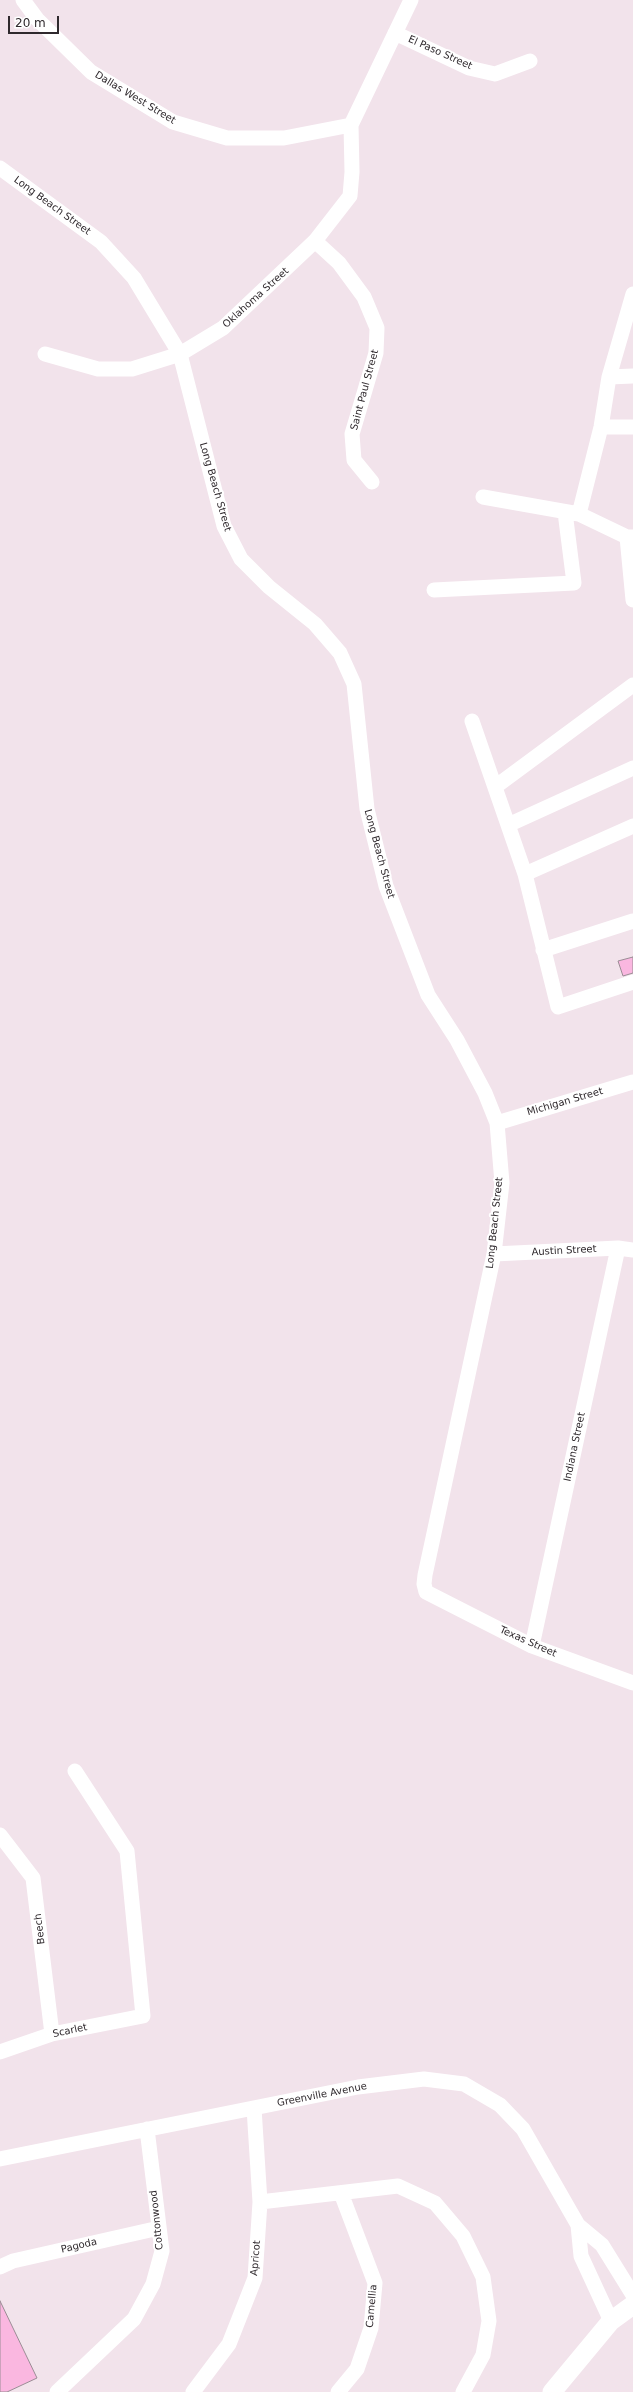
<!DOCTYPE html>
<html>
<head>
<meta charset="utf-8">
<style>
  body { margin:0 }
  #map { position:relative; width:633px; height:2392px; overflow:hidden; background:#f2e3eb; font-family:"DejaVu Sans",sans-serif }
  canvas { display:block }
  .scale { position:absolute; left:8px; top:16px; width:51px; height:18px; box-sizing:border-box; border:2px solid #2f292d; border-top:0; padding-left:5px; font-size:12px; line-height:14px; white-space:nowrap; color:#2f292d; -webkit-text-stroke:3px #fff; paint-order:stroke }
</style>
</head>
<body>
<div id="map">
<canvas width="633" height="2392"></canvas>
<div class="scale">20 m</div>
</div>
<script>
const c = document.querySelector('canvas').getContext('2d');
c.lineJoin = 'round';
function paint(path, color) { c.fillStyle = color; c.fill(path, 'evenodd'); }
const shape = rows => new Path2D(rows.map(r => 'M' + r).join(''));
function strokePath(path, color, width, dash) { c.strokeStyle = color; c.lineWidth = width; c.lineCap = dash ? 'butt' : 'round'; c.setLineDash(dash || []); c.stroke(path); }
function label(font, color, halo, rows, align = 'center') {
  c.font = font + ' "DejaVu Sans",sans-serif'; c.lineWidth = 4; c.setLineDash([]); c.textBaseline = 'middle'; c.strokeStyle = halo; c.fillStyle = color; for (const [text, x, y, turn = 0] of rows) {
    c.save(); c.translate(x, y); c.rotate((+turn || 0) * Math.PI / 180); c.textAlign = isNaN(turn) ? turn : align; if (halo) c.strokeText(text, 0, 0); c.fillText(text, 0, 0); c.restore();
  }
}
const building = shape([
  [633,957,633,973,623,976,618,961,633,957],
  [0,2301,37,2378,7,2392,0,2392,0,2301]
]);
paint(building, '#fab7e0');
strokePath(building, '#9b8d95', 1);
strokePath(shape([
  [23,0,37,19,91,72,173,122,227,138,284,138,351,125,411,0],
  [395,33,469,68,495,74,530,61],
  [0,168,101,242,134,278,180,354,224,526,241,559,269,587,315,624,340,653,354,684,367,809,386,886,428,995,457,1040,485,1093,497,1123,502,1183,494,1254,425,1575,424,1584,426,1592,532,1646,633,1683],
  [315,241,339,263,364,297,377,328,376,353,352,434,354,460,372,482],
  [45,354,98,369,132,369,180,354,223,328,315,241,350,196,352,172,351,125],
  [609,377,633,376],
  [601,427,633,427],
  [483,497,579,514,627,537,633,537],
  [579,514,601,427,609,377,633,294],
  [627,537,633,600],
  [434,590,574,583,565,512],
  [472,721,525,874,558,1007,633,982],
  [495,787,633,685],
  [508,825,633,768],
  [525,874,633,826],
  [543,950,633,921],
  [497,1123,633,1082],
  [494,1254,618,1248,633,1250],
  [532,1646,618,1248],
  [0,1835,33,1878,52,2034],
  [0,2052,52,2034,143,2016,127,1851,75,1771],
  [0,2159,358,2087,424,2079,464,2084,500,2105,523,2129,578,2225,602,2245,633,2295],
  [260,2202,398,2186,435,2203,463,2236,483,2277,489,2321,483,2355,463,2392],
  [578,2225,581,2256,611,2321],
  [0,2267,13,2261,159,2228],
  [57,2392,134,2319,153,2284,162,2251,147,2129],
  [193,2392,229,2344,255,2278,260,2202,254,2108],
  [338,2392,357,2369,371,2328,375,2283,341,2193]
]), '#fff', 15);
strokePath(shape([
  [552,2392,611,2321,633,2305]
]), '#fff', 19);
label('10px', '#2f292d', '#fff', [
  ["El Paso Street",440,53,24],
  ["Dallas West Street",135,98,31],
  ["Long Beach Street",52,206,36],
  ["Oklahoma Street",256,298,-42],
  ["Saint Paul Street",365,390,-75],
  ["Long Beach Street",215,487,74],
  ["Long Beach Street",379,854,75],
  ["Michigan Street",565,1102,-16],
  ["Long Beach Street",495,1223,-84],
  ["Austin Street",564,1251,-3],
  ["Indiana Street",575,1447,-78],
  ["Texas Street",528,1642,24],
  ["Beech",40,1929,-97],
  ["Scarlet",70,2031,-12],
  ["Greenville Avenue",322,2095,-11],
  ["Cottonwood",157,2220,-96],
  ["Pagoda",79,2246,-13],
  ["Apricot",256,2258,-85],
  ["Camellia",372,2306,-85]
]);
</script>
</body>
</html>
